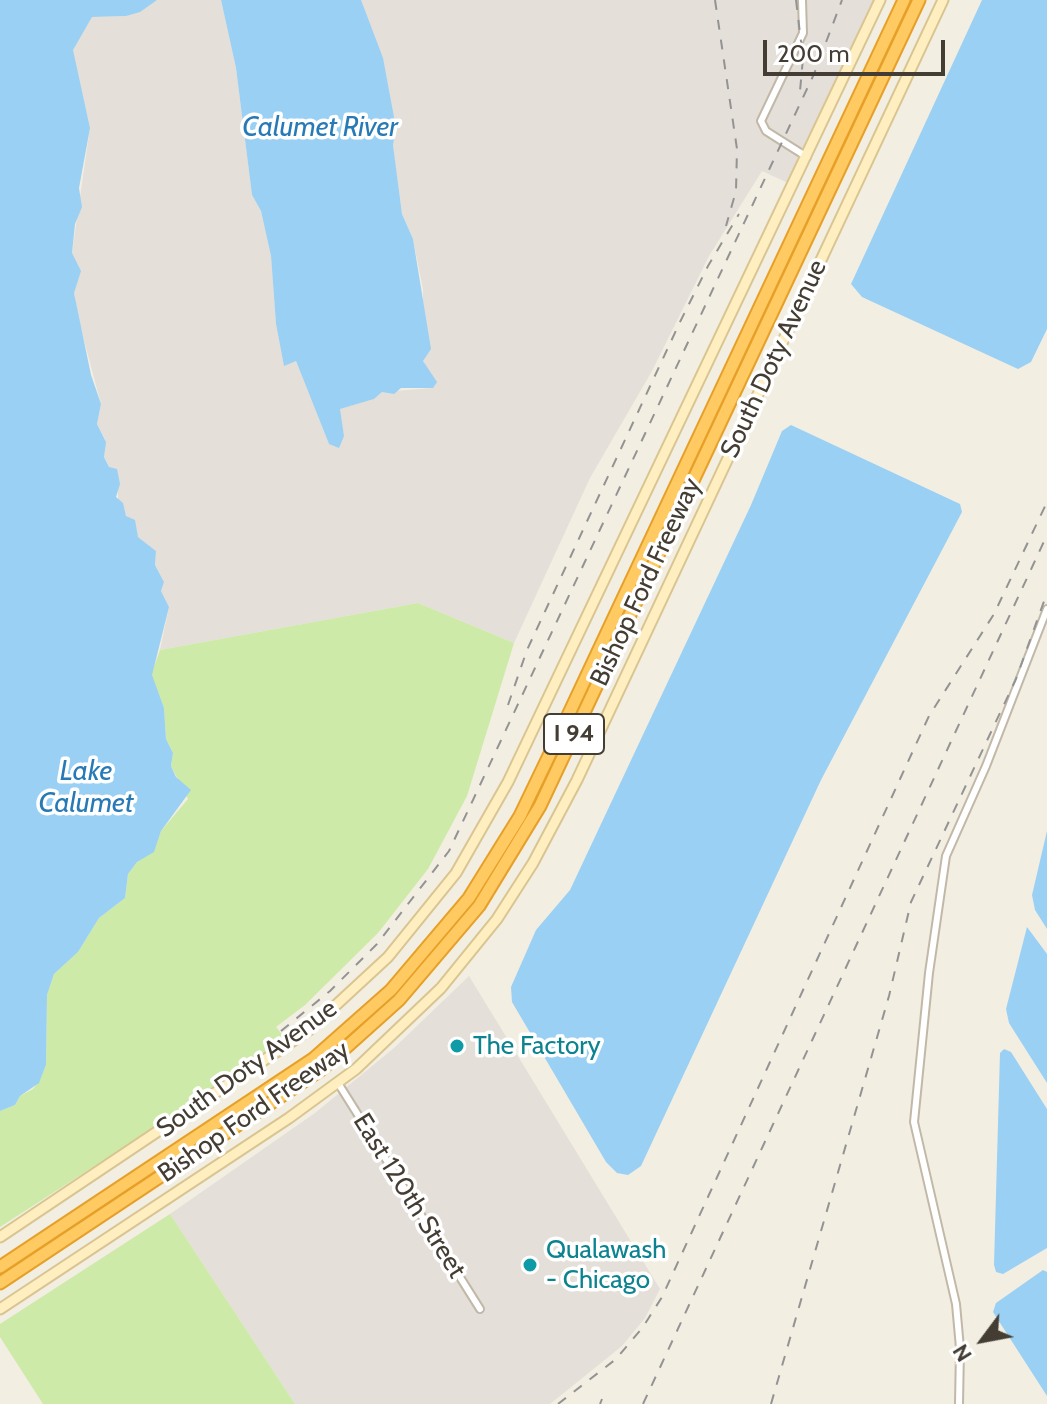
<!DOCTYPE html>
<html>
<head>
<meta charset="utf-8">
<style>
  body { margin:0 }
  #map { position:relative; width:1047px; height:1404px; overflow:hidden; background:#f2eee2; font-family:Cabin,sans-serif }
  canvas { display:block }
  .north { position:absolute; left:943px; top:1300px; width:80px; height:80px; -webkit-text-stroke:6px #fff; paint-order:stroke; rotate:238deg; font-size:22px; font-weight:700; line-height:32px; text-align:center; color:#443d33 }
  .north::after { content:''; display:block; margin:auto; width:28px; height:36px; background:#443d33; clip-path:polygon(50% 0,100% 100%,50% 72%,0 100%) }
  .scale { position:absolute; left:763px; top:40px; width:182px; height:36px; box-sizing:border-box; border:4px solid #443d33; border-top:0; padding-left:10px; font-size:24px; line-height:28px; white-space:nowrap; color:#443d33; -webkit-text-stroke:6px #fff; paint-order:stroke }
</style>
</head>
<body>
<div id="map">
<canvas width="1047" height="1404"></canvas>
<div class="north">N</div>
<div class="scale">200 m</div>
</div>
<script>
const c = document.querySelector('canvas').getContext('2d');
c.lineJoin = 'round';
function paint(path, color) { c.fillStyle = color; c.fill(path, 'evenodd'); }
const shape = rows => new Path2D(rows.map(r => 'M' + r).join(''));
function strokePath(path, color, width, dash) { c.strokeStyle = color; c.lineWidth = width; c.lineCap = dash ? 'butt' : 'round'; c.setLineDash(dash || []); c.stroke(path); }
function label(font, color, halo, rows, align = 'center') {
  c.font = font + ' Cabin,sans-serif'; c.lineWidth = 7; c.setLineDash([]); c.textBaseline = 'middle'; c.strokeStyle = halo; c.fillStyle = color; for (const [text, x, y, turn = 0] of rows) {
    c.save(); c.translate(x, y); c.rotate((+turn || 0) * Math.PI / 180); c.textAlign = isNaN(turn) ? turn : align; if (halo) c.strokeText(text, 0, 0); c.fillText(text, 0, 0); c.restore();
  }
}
paint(shape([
  [157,0,221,0,236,68,252,195,261,211,271,256,276,324,284,365,296,361,329,444,344,436,339,409,374,399,382,392,433,388,423,360,423,289,413,239,402,214,397,178,393,145,396,128,361,0,876,0,788,183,762,171,709,256,652,371,590,478,514,643,418,603,160,650,169,607,161,591,164,582,155,565,156,551,138,537,118,500,118,473,109,467,104,457,105,439,97,424,101,404,79,321,74,293,77,276,72,253,90,128,72,50,92,17,126,16],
  [469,976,660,1289,645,1318,622,1346,550,1404,295,1404,170,1214,315,1113,394,1048]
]), '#e4dfd8');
paint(shape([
  [418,603,514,643,467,796,428,869,378,933,305,1005,276,1027,285,1038,245,1069,0,1227,0,1111,15,1105,20,1096,33,1089,40,1080,46,1065,47,995,54,974,78,952,99,918,125,898,128,874,137,862,154,851,161,831,188,799,171,766,173,753,166,739,164,708,151,675,160,650],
  [170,1214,295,1404,43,1404,0,1337,0,1324]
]), '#cdeaa8');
paint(shape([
  [0,0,157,0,140,12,126,16,92,17,73,50,90,128,79,188,82,207,75,224,72,253,81,271,74,293,91,375,101,404,97,424,106,442,104,457,109,467,117,469,120,484,116,497,123,503,126,516,135,520,138,537,156,551,155,565,164,582,161,591,169,607,152,675,164,708,166,739,173,753,171,766,176,777,191,790,161,831,154,852,137,862,128,874,125,898,99,918,78,952,54,974,47,995,46,1065,39,1083,20,1096,15,1105,0,1111],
  [221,0,361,0,383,58,396,128,393,145,402,214,413,239,431,349,423,361,437,382,433,388,401,388,394,394,382,392,374,399,340,409,344,436,339,448,329,444,296,361,284,366,276,324,271,256,261,211,252,195,236,68],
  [982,0,1047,0,1047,329,1031,362,1018,369,862,297,851,284],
  [791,425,960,504,962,512,821,780,641,1166,628,1175,617,1173,606,1162,512,1002,511,987,536,930,570,890,751,505,782,431],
  [1047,831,1047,929,1035,910,1032,895],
  [1027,927,1047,954,1047,1083,1009,1023,1006,1009],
  [1004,1049,1011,1052,1047,1109,1047,1248,1003,1274,996,1272,994,1265,1000,1053],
  [1043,1270,1047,1272,1047,1396,993,1312,996,1303]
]), '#9ad0f4');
const street = shape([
  [802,0,803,33,761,121,766,131,807,157],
  [338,1083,480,1309],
  [959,1404,960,1348,956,1304,914,1122,929,973,946,856,986,766,1047,609]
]);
const secondary = shape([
  [0,1237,309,1030,388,957,456,873,508,782,880,0],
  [0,1309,289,1118,356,1069,441,988,497,919,533,863,577,780,943,0]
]);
const highway = shape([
  [0,1267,313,1059,391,990,469,898,520,816,557,739,904,0],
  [0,1283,322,1069,399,1000,479,906,540,806,919,0]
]);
strokePath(street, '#c1b8a8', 10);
strokePath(secondary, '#d9c591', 13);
strokePath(highway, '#e6a029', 15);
strokePath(street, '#fff', 6);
strokePath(secondary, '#ffefc0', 9);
strokePath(highway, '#ffca61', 11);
strokePath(shape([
  [715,0,737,149,736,191,726,226],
  [796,0,803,58,800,91],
  [508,705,527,650,680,322,708,266,739,214],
  [281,1031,330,991,377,944,449,851,814,74,842,0],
  [558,1404,616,1359,643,1327,662,1297,929,716,994,614,1047,502],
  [600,1404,602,1399],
  [643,1404,1047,535],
  [771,1404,889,996,911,902,1016,679,1047,593]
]), '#939393', 2, [10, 10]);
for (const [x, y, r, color] of [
  [457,1046,8,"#0f9aa8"],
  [530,1265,8,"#0f9aa8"]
]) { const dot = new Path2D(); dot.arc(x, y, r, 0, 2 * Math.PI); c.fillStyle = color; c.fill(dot); strokePath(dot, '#fff', 3); }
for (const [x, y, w] of [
  [574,734,60]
]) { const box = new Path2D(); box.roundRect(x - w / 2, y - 20, w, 40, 6); c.fillStyle = '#fff'; c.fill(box); strokePath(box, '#443d33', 2); }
label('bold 24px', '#443d33', null, [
  ["I 94",574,734]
]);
label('26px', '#443d33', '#fff', [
  ["South Doty Avenue",774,359,-65],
  ["Bishop Ford Freeway",646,582,-65],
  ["South Doty Avenue",247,1069,-36],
  ["Bishop Ford Freeway",254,1112,-35],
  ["East 120th Street",409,1196,58]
]);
label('26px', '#0d838f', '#fff', [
  ["The Factory",473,1046],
  ["Qualawash",546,1250],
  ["- Chicago",546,1280]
], 'left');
label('italic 28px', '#277ab5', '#fff', [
  ["Calumet River",320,128],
  ["Lake",86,772],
  ["Calumet",86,804]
]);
</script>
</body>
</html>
